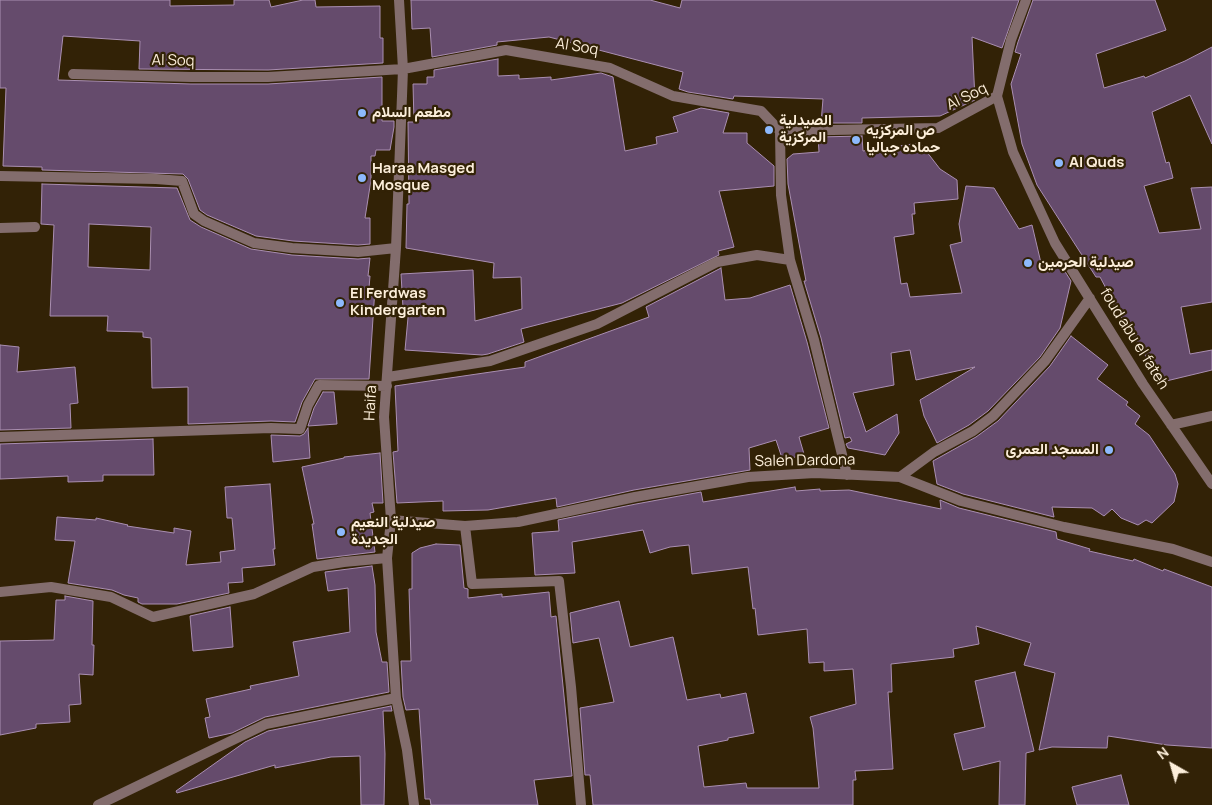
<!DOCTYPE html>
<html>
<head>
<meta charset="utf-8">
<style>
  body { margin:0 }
  #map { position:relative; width:1212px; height:805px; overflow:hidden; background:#322206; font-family:Manrope,sans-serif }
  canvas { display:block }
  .north { position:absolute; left:1147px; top:740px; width:50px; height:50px; -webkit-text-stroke:4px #322206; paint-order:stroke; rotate:322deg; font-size:14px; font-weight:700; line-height:20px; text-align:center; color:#fceeda }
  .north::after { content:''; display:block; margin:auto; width:18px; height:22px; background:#fceeda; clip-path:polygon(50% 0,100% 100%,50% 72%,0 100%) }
</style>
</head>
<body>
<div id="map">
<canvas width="1212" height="805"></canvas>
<div class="north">N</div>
</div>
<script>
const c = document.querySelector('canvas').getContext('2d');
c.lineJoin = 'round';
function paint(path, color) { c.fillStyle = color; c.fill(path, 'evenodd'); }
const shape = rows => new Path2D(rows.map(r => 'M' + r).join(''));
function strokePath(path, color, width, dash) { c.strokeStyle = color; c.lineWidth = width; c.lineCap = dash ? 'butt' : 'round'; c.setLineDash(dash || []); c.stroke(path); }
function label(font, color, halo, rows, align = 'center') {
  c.font = font + ' Manrope,Vazirmatn,sans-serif'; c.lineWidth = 4.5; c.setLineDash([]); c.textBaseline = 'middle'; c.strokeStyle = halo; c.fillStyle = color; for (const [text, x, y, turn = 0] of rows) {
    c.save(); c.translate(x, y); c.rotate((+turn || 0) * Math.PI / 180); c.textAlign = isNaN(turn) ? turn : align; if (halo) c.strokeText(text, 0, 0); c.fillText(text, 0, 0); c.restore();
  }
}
const building = shape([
  [0,0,170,0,170,6,234,5,234,0,269,0,271,7,303,0,315,0,316,7,380,6,380,38,383,38,383,63,268,70,139,69,140,41,63,36,58,80,191,84,268,84,382,77,382,121,394,121,394,127,390,150,376,150,375,156,371,156,371,180,365,218,370,218,370,244,358,245,293,241,256,236,207,215,200,210,188,179,183,174,42,170,42,167,3,166,6,88,0,88,0,0],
  [411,0,650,0,680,8,682,0,1019,0,1002,48,972,37,975,100,940,116,862,118,862,123,821,123,823,99,734,96,733,99,688,92,679,89,683,72,549,37,497,42,497,45,432,57,430,28,412,29,411,0],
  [1033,0,1155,0,1166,30,1096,54,1104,88,1144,76,1145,78,1185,61,1212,47,1212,144,1190,95,1152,112,1166,163,1169,162,1173,178,1144,186,1159,233,1201,229,1191,188,1212,187,1212,302,1181,307,1190,354,1212,350,1212,370,1162,382,1105,291,1108,292,1100,277,1096,277,1037,185,1022,144,1011,84,1021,54,1015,52,1018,42,1033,0],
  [498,59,498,76,519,75,519,79,551,77,551,80,601,73,613,77,625,151,657,144,656,137,678,132,673,117,701,108,729,113,723,133,747,133,747,143,774,166,774,186,719,191,734,247,718,251,719,255,622,303,521,329,524,342,488,354,482,355,405,350,409,307,403,308,401,274,473,270,475,321,522,309,521,277,493,278,494,263,406,248,407,204,409,204,408,122,414,122,413,84,427,84,427,77,434,77,434,70,498,59],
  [862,136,863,151,920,143,940,169,957,180,958,199,914,203,915,214,912,214,914,234,894,237,901,284,907,283,910,297,962,293,950,245,962,242,959,224,966,186,994,188,1019,229,1032,225,1041,263,1051,264,1064,270,1071,281,1060,328,1040,357,988,411,969,425,937,443,924,416,920,400,975,367,916,380,910,350,891,353,894,385,853,393,866,432,897,414,899,433,885,455,848,448,846,444,852,441,850,437,845,438,821,338,804,281,806,281,788,184,787,159,793,154,819,152,818,137,862,136],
  [42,184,177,188,190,220,201,227,251,249,292,255,358,259,370,258,368,276,370,276,369,288,375,288,369,379,315,379,302,402,295,422,271,421,188,424,188,387,152,388,151,338,143,337,143,332,107,331,108,316,50,316,54,225,41,224,42,184],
  [89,224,151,227,150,270,88,267,89,224],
  [721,268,725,300,750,298,790,285,807,342,829,428,799,437,804,454,783,461,776,440,749,448,750,470,634,490,557,507,556,498,488,510,443,511,443,501,397,503,393,452,398,451,395,386,525,367,525,362,649,317,646,307,721,268],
  [1071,336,1108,365,1097,379,1128,402,1126,405,1140,416,1135,424,1149,435,1175,474,1178,484,1174,502,1152,523,1146,520,1138,525,1121,518,1112,509,1104,516,1092,508,1052,507,1054,517,963,494,937,484,933,461,976,437,998,421,1050,366,1071,336],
  [0,345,19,347,17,372,75,367,78,403,70,404,71,428,0,430,0,345],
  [323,392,334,392,337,424,308,426,314,408,323,392],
  [308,428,310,458,273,462,271,435,300,436,304,434,308,428],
  [153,439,154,475,103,475,103,481,68,482,68,476,0,479,0,444,153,439],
  [380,453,383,503,372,503,374,512,370,513,375,552,317,559,312,524,314,524,302,467,344,458,344,457,380,453],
  [270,484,275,549,273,549,275,565,242,568,243,582,228,583,229,593,177,604,142,604,138,602,138,598,124,595,112,590,68,583,75,541,55,540,57,517,96,520,96,518,128,525,127,526,174,533,174,528,191,531,186,565,221,562,220,552,235,550,232,518,227,518,225,487,270,484],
  [795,487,796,491,820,489,820,491,849,490,941,509,940,500,959,508,1056,532,1057,539,1090,549,1089,551,1133,561,1134,559,1163,571,1164,569,1212,587,1212,748,1167,745,1108,736,1107,748,1052,747,1039,750,1055,673,1024,665,1031,643,976,626,979,644,953,649,954,657,891,664,892,692,888,692,893,769,855,771,856,780,853,780,853,805,593,805,590,775,585,775,580,708,614,702,599,638,573,643,570,613,619,601,630,647,673,637,687,700,720,694,721,698,746,693,754,733,728,738,728,740,698,746,704,787,746,783,747,788,819,788,813,728,810,717,856,704,853,669,824,671,824,662,809,663,807,629,758,635,755,608,753,609,748,567,692,574,689,545,670,547,650,553,643,530,572,542,575,573,535,575,532,533,559,531,558,520,636,504,701,492,703,502,795,487],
  [436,544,460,545,464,588,468,589,468,598,502,594,502,597,549,592,551,617,556,616,572,776,534,780,538,805,431,805,430,799,425,799,419,709,406,710,403,697,401,661,411,661,409,589,412,589,412,553,420,548,436,544],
  [372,566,375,585,376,632,382,662,387,662,389,692,265,717,232,733,209,738,205,718,210,717,206,699,251,689,250,686,299,676,293,642,350,632,348,588,328,591,325,572,372,566],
  [65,596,93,601,92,645,94,645,93,675,79,674,81,704,69,705,70,722,36,724,36,728,0,735,0,641,54,640,56,600,65,600,65,596],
  [230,607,233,647,193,651,190,616,230,607],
  [1015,672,1034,751,1026,753,1025,805,999,805,1000,761,963,770,954,734,985,727,975,681,1015,672],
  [391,706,392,711,383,711,385,754,384,805,361,805,360,756,331,757,275,768,275,765,177,793,176,791,245,742,268,731,391,706],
  [1121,775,1129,805,1077,805,1072,787,1121,775]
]);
paint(building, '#654b6c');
strokePath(building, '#aa8fb2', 1);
strokePath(shape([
  [399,0,403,69,402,96,396,248,384,417,391,520,387,558,396,698,407,750,414,805],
  [73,74,191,77,268,77,403,69,506,50,610,68,673,96,761,111,780,131,938,128,997,96,1013,152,1055,243,1143,384,1212,484],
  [997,96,1011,40,1026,0],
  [0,176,156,179,182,181,194,214,204,221,254,243,292,248,358,252,396,248],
  [0,228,35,227],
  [790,260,814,340,847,475],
  [388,377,490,361,597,324,717,262,757,255,790,260,781,195,780,131],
  [1171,425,1212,416],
  [0,437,271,428,300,429,308,405,319,385,387,386],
  [900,477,934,452,973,431,993,416,1045,361,1090,298],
  [391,520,465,526,518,522,635,497,748,477,815,473,900,477,961,501,1064,527,1173,549,1212,562],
  [465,526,472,584,559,581,571,687,581,805],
  [0,592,51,587,111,597,153,617,254,594,313,567,344,562,387,558],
  [98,805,266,724,396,698]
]), '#836d6d', 10);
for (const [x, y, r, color] of [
  [362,113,5,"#8db9fc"],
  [769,130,5,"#8db9fc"],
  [856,140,5,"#8db9fc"],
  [1059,163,5,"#8db9fc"],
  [362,178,5,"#8db9fc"],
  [1028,263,5,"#8db9fc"],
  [340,303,5,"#8db9fc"],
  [1109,450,5,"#8db9fc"],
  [341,532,5,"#8db9fc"]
]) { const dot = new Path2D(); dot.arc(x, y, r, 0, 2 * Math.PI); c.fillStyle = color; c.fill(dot); strokePath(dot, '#322206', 2); }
label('15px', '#fceeda', '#322206', [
  ["Al Soq",577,47,9],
  ["Al Soq",173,61,1],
  ["Al Soq",967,97,-26],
  ["foud abu el fateh",1134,339,58],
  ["Haifa",371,403,-87],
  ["Saleh Dardona",805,461,-1]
]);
label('bold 15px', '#fceeda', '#322206', [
  ["مطعم السلام",372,113],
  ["الصيدلية",779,121],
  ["المركزية",779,138],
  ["ص المركزيه",866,131],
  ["حماده جباليا",866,148],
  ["Al Quds",1069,163],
  ["Haraa Masged",372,169],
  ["Mosque",372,186],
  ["صيدلية الحرمين",1038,263],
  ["El Ferdwas",350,294],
  ["Kindergarten",350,311],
  ["المسجد العمرى",1099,450,"right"],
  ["صيدلية النعيم",351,523],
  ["الجديدة",351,540]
], 'left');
</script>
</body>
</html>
